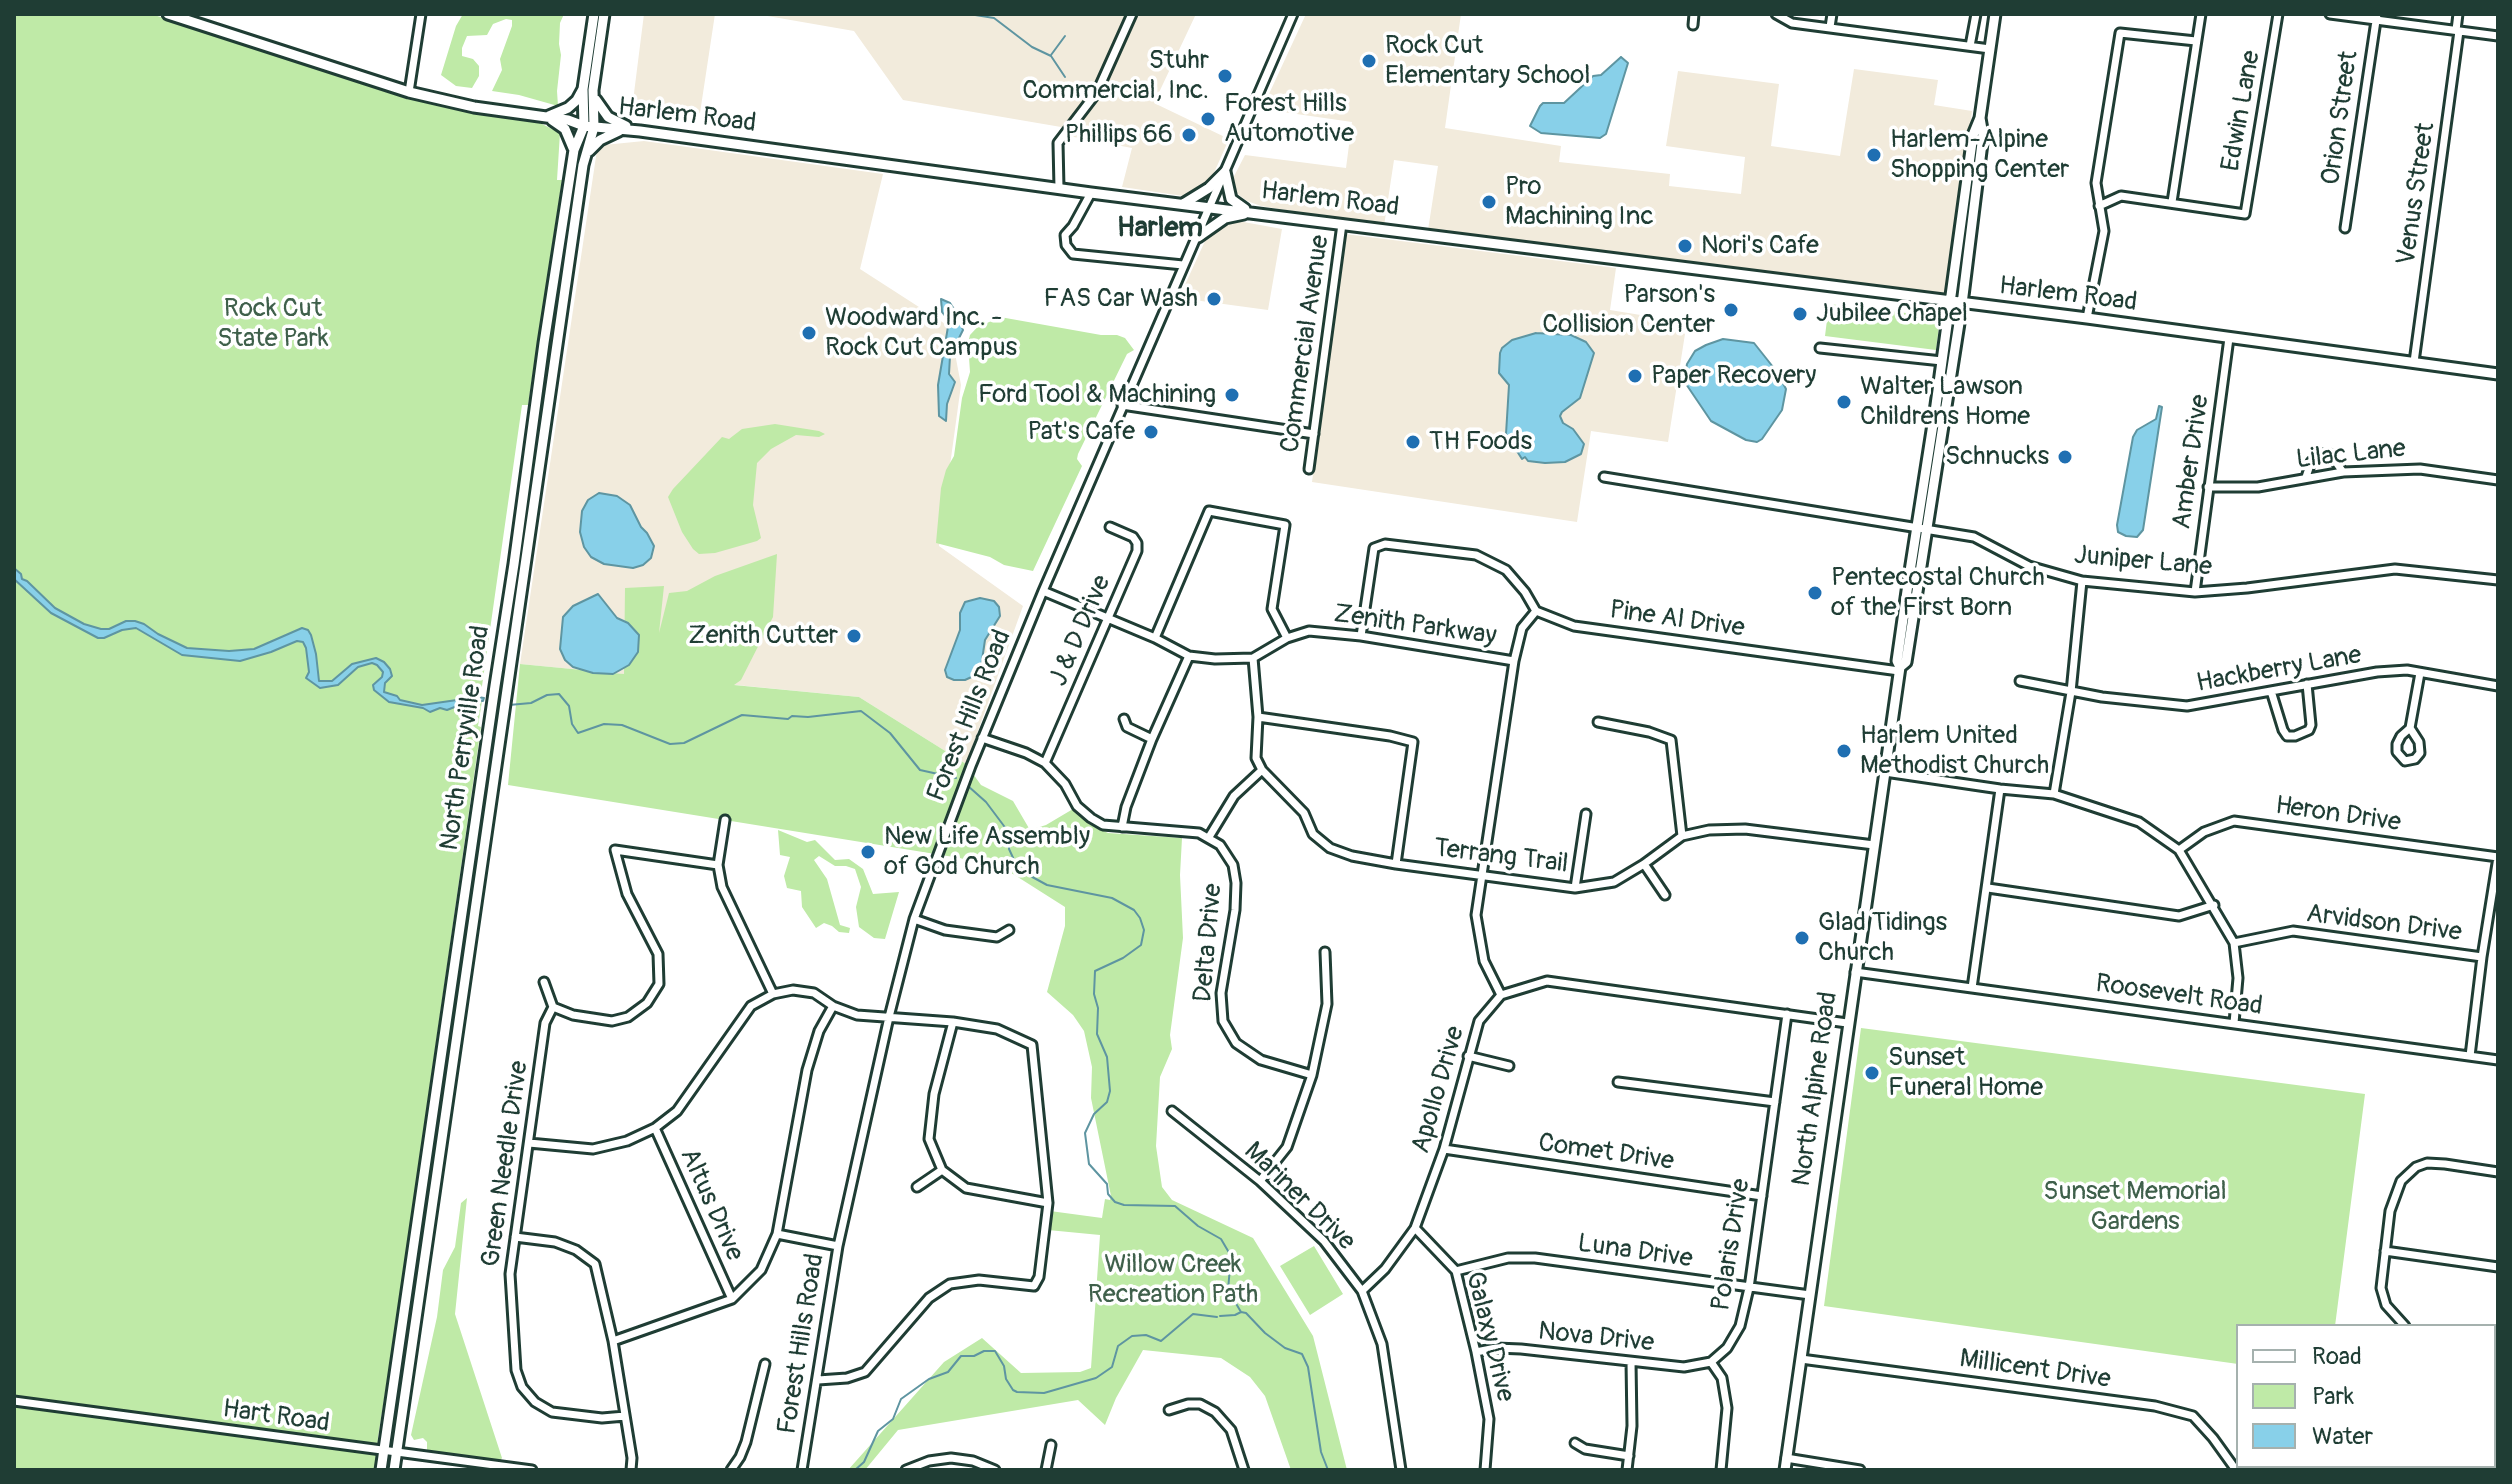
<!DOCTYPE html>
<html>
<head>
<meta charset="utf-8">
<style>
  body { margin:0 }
  #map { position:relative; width:2512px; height:1484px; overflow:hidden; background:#fff; font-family:Pangolin,sans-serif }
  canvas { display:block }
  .frame { position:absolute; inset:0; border:16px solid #1f3d34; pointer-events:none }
  .legend { position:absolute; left:2236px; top:1324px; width:260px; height:144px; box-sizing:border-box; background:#fff; border:2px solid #a5b1ae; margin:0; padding:10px 14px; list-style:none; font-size:24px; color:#1f3d34 }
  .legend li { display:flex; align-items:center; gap:16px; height:40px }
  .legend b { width:40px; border:2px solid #a5b1ae }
</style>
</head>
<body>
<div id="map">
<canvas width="2512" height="1484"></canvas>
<div class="frame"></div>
<ul class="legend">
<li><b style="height:10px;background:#fff"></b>Road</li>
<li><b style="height:22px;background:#bfeaa7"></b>Park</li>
<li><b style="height:22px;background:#88d0e9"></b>Water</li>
</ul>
</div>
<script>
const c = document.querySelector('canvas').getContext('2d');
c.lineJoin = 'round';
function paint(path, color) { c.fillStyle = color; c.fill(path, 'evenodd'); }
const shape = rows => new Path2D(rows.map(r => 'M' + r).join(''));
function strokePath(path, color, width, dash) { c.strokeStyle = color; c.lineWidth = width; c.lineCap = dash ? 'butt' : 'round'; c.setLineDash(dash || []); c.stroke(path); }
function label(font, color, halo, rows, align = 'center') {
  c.font = font + ' Pangolin,sans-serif'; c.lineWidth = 7; c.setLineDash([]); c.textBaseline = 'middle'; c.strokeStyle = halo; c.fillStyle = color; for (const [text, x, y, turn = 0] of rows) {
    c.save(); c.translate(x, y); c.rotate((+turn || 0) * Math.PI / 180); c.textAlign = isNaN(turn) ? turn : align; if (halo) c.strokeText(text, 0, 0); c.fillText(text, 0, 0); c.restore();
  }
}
paint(shape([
  [644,14,715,14,700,113,633,101],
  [756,14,1196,14,1154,103,1229,139,1213,175,1207,184,1195,193,1183,196,1122,187,1132,148,1074,137,1061,127,903,100,854,31],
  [1306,14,1461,14,1445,128,1561,146,1559,162,1670,174,1669,186,1741,194,1745,157,1666,146,1678,71,1779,84,1771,146,1840,156,1854,69,1938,80,1934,105,1972,111,1959,221,1946,298,1428,230,1438,166,1394,160,1384,226,1261,206,1247,201,1232,190,1231,182,1245,155,1346,168,1352,122,1262,109],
  [644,141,883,174,860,269,950,327,961,385,939,546,1023,606,966,764,859,697,520,664,597,150,604,145],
  [1238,221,1282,229,1268,310,1179,298,1205,241,1223,225],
  [1345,234,1616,268,1610,310,1665,319,1685,334,1668,442,1591,431,1577,522,1312,482]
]), '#f2ebdc');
paint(shape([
  [14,14,151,14,435,104,540,123,560,133,557,180,562,180,528,405,522,405,480,700,482,701,478,726,481,727,394,1337,378,1437,376,1470,14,1470],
  [463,14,564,14,560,23,559,44,561,55,557,91,558,106,519,95,492,91,502,70,500,59,512,26,512,20,506,19,493,24,487,35,467,36,462,48,462,56,473,59,479,66,479,76,472,88,456,86,441,75,456,26],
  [1829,304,1932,316,1938,320,1939,326,1936,350,1825,336],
  [1000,317,1101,335,1117,335,1125,338,1134,350,1127,354,1078,454,1077,459,1082,466,1033,571,1004,565,990,557,936,543,941,488,946,470,954,456,962,398,970,372,968,343,970,335,984,320,987,323],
  [775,424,819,431,825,434,819,437,796,435,771,449,757,463,753,505,761,538,757,541,715,553,699,554,693,549,682,532,668,497,673,489,722,437,729,439,742,429],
  [777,554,773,617,741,680,734,685,859,697,966,764,981,785,1013,801,1030,830,1046,825,1073,809,1089,824,1108,833,1182,838,1180,875,1183,938,1170,1035,1172,1049,1160,1077,1156,1146,1162,1187,1172,1200,1253,1238,1313,1336,1347,1470,1291,1470,1265,1396,1250,1377,1221,1358,1143,1350,1116,1398,1105,1425,1078,1400,898,1430,865,1470,848,1470,944,1362,982,1338,1021,1373,1080,1372,1091,1368,1100,1235,1048,1230,1050,1211,1102,1218,1105,1199,1110,1200,1111,1196,1091,1098,1092,1067,1084,1031,1073,1015,1047,992,1065,926,1065,907,1013,874,960,858,508,785,520,664,624,674,625,588,664,586,659,633,669,593,687,591,715,576],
  [778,830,807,842,815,840,835,860,849,859,863,869,873,894,899,892,885,939,874,938,859,927,856,907,861,887,855,869,846,866,835,866,819,856,814,860,827,879,840,925,850,928,849,933,839,932,832,926,824,923,816,928,802,907,801,891,787,888,784,876,790,857,780,855],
  [1861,1028,2365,1094,2335,1326,2238,1326,2238,1364,1824,1306],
  [467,1198,455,1314,502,1458,499,1462,427,1451,427,1442,423,1438,414,1440,411,1435,437,1317,443,1270,455,1247,461,1203],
  [1314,1246,1343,1294,1310,1315,1280,1266]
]), '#bfeaa7');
const water = shape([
  [1621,57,1628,63,1606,134,1600,138,1541,133,1530,126,1540,106,1543,103,1564,103,1593,76,1601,75,1621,57],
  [941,299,950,303,956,312,963,330,950,356,949,374,955,382,947,404,946,421,939,416,938,385,949,321,942,312,941,299],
  [1536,333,1571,335,1586,342,1594,353,1580,398,1562,412,1560,416,1563,423,1573,429,1584,444,1581,454,1565,462,1545,463,1528,461,1525,457,1522,459,1506,434,1509,385,1499,373,1500,353,1502,348,1512,340,1536,333],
  [1723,339,1754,343,1777,372,1786,389,1782,410,1762,439,1757,442,1746,440,1711,421,1684,381,1687,364,1695,351,1706,345,1723,339],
  [2159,406,2162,407,2143,530,2137,537,2126,536,2118,532,2117,525,2133,437,2137,430,2156,419,2159,406],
  [599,493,617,496,630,505,641,527,647,533,654,546,651,558,643,565,633,568,604,564,591,557,584,547,580,532,582,511,588,500,599,493],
  [14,568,21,574,22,579,27,581,55,608,84,624,101,629,109,629,126,621,135,621,144,624,158,634,187,648,229,651,254,649,302,628,308,630,311,635,316,654,319,681,332,681,352,664,376,658,384,662,390,669,392,676,385,683,384,692,397,696,400,700,422,705,478,697,484,698,483,701,470,701,447,710,440,708,430,712,423,708,389,702,374,690,373,685,382,677,383,672,377,665,372,663,358,667,338,685,320,688,306,678,309,672,306,648,303,642,297,641,271,652,240,661,182,655,136,628,122,630,104,638,98,638,51,613,14,579,14,568],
  [598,594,617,618,628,623,639,635,638,652,629,665,613,674,593,673,573,667,565,660,560,649,563,617,573,606,598,594],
  [980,598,994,601,999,607,1000,616,985,640,981,667,976,675,965,680,954,680,947,677,945,670,960,630,960,613,965,602,980,598]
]);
paint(water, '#88d0e9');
strokePath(water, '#5e95a1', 2);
strokePath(shape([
  [969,14,994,18,1032,47,1051,56,1065,77],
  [1051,55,1065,36],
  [509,705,531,703,547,695,559,694,569,706,572,724,578,733,604,724,622,725,670,744,684,743,742,715,788,719,792,716,808,717,861,711,890,733,920,770,956,778],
  [968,786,986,802,1010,834,1009,849,1015,862,1025,873,1047,885,1112,898,1134,910,1140,918,1144,930,1141,945,1123,958,1095,971,1094,994,1098,1008,1097,1034,1107,1057,1110,1091,1107,1102,1094,1114,1085,1133,1089,1164,1107,1184,1108,1194,1115,1202,1124,1205,1175,1206,1198,1226,1221,1239,1231,1256,1228,1290,1241,1312,1246,1313,1265,1333,1285,1348,1302,1354,1308,1367,1321,1452,1328,1470],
  [1220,1316,1235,1315,1241,1312],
  [855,1470,864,1462,878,1431,893,1419,901,1399,929,1379,948,1372,961,1356,974,1356,984,1351,995,1351,1004,1366,1006,1379,1013,1390,1017,1392,1044,1393,1096,1378,1112,1367,1118,1346,1132,1336,1146,1335,1161,1341,1193,1314,1217,1317]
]), '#5e95a1', 2);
const minor = shape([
  [1776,14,1792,23,1990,49],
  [2330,14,2498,36],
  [1693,25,1694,14],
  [1830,27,1832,14],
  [2456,30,2458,14],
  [1970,46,1976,14],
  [409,92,421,14],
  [1059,188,1058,143,1097,92,1132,14],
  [1091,193,1073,226,1065,235,1066,245,1073,254,1183,265],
  [2172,202,2201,14],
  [2099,206,2121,196,2245,214,2278,14],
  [2345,228,2377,14],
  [2087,318,2104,231,2096,183,2120,33,2196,41],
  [1820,348,1942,361],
  [2414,362,2459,31],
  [1122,405,1314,434],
  [1309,469,1342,224],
  [1604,477,1974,537,2029,566,2082,581,2195,592,2247,588,2395,569,2498,580],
  [2306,477,2311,462,2319,454,2330,454,2343,472],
  [2208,487,2258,487,2343,472,2420,469,2498,480],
  [1043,591,1155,638,1189,656,1215,659,1253,658,1287,638,1309,631,1361,636,1514,661],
  [2195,592,2229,338],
  [1361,636,1374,548,1385,544,1476,555,1506,570,1525,592,1536,611,1574,626,1899,671],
  [1155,638,1209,511,1285,525,1272,609,1287,638],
  [1253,658,1258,717,1256,758,1262,770,1304,813,1313,834,1330,848,1352,856,1396,864,1575,888,1614,882,1644,864,1682,836,1709,830,1745,829,1874,845],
  [2020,681,2102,697,2187,706,2377,672,2407,670,2498,686],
  [2271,691,2283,730,2287,736,2295,736,2309,730,2311,725,2307,684],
  [1258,717,1390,736,1413,742,1396,864],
  [1124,719,1127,727,1152,739],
  [1598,722,1649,732,1671,740,1682,836],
  [2410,728,2419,742,2420,753,2415,759,2405,761,2397,752,2397,744,2401,736,2410,728,2420,673],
  [982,738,1026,753,1045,763,1065,784,1077,806,1091,818,1103,825,1199,833,1220,845,1233,865,1236,883,1235,910,1221,993,1223,1021,1236,1043,1261,1060,1312,1075],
  [1045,763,1137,551,1137,543,1133,537,1110,527],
  [1885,772,2000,789,2054,794,2139,822,2179,850,2234,943,2238,978,2234,1023],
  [2054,794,2071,692,2082,581],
  [725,820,718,865,722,887,773,994],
  [1122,827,1126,807,1152,739,1189,656],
  [1209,837,1234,796,1262,770],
  [2179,850,2204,832,2234,821,2498,857],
  [1644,864,1665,895],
  [1575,888,1586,814],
  [1988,888,2179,916,2214,905],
  [914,919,945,930,997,937,1009,930],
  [2234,943,2293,931,2482,957],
  [1855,972,2498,1060],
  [544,982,553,1007,545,1023,510,1274,516,1370,522,1387,535,1402,552,1412,602,1418,625,1416],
  [1972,988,2000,789],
  [1501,995,1484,961,1476,915,1514,661,1522,628,1536,611],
  [553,1007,573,1015,612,1021,628,1017,647,1003,659,984,658,954,627,894,615,850,718,865],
  [953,1022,934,1094,929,1139,942,1170,966,1188,1048,1203],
  [1468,1056,1509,1066],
  [2470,1056,2482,957,2498,857],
  [1618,1082,1775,1102],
  [1172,1111,1260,1181,1324,1241,1362,1291,1382,1344,1401,1470],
  [655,1128,732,1299],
  [529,1143,593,1149,627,1141,655,1128,677,1111,751,1006,773,994,793,990,814,993,833,1006,857,1015,953,1022,997,1029,1032,1045,1048,1203,1039,1277,1034,1286,979,1280,950,1284,929,1298,865,1372,847,1378,818,1380],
  [1444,1149,1762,1196],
  [1260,1181,1287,1147,1312,1075,1327,1004,1325,952],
  [917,1187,942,1170],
  [1415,1228,1456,1271,1476,1352,1489,1419,1485,1470],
  [777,1234,838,1246],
  [515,1237,555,1242,576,1250,595,1264,613,1341,632,1458,631,1470],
  [2385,1251,2498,1267],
  [1456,1271,1508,1258,1535,1258,1810,1295],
  [1362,1291,1385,1269,1415,1228,1444,1149,1479,1021,1501,995,1547,981,1847,1023],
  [2405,1326,2386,1305,2381,1288,2390,1211,2401,1181,2416,1167,2427,1163,2445,1164,2498,1172],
  [613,1341,732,1299,761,1270,777,1234,807,1070,819,1031,833,1006],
  [2494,1350,2498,1351],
  [1476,1352,1496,1348,1521,1349,1684,1367,1711,1362,1727,1348,1740,1326,1749,1288,1787,1014],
  [1801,1359,2155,1406,2193,1416,2213,1438,2236,1470],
  [1711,1362,1722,1378,1727,1408,1721,1470],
  [14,1401,532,1470],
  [1169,1410,1188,1404,1200,1404,1215,1412,1231,1430,1244,1470],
  [1575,1443,1585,1449,1629,1456],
  [1786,1458,1860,1470],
  [2379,1466,2380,1470],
  [731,1470,740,1457,746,1442,765,1364],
  [802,1470,838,1246,889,1017,914,919,971,766,1043,591,1293,14],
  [906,1470,929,1461,951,1458,973,1461,995,1470],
  [1046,1470,1051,1445],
  [1627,1470,1632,1426,1631,1362]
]);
const major = shape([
  [168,14,409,92,474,107,568,120,584,126,640,131,1091,193,2087,318,2498,374],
  [596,100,608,117,626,126],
  [549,116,568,108,577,100,583,89],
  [552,120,565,129,573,148],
  [589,151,600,140,619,131],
  [1225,172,1231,199,1245,209],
  [1183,204,1209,188,1225,172],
  [1198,237,1225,218,1244,214],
  [1900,667,1906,662,1962,304,1983,135,1980,118],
  [381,1470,495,686,514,564,544,343,574,150,584,126,583,89,594,14],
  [394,1470,583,165,594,127,593,90,604,14],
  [1785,1470,1900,667,1897,661,1908,584,1936,405,1973,135,1980,118,1995,14]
]);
strokePath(minor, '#1f3d34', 13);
strokePath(major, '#1f3d34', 15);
strokePath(minor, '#fff', 7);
strokePath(major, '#fff', 9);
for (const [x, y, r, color] of [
  [1369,61,8,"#1f6fb2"],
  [1225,76,8,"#1f6fb2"],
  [1208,119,8,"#1f6fb2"],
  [1189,135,8,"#1f6fb2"],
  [1874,155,8,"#1f6fb2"],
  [1489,202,8,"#1f6fb2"],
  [1685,246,8,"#1f6fb2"],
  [1214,299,8,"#1f6fb2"],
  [1731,310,8,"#1f6fb2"],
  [1800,314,8,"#1f6fb2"],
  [809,333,8,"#1f6fb2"],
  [1635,376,8,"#1f6fb2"],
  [1232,395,8,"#1f6fb2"],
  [1844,402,8,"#1f6fb2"],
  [1151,432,8,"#1f6fb2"],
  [1413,442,8,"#1f6fb2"],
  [2065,457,8,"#1f6fb2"],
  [1815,593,8,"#1f6fb2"],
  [854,636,8,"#1f6fb2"],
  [1844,751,8,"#1f6fb2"],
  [868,852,8,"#1f6fb2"],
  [1802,938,8,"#1f6fb2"],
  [1872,1073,8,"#1f6fb2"]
]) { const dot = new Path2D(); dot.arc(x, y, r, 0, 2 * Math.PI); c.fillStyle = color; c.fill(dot); strokePath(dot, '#fff', 3); }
label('26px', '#1f3d34', '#fff', [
  ["Rock Cut",1385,46],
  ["Elementary School",1385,76],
  ["Stuhr",1209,61,"right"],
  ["Commercial, Inc.",1209,91,"right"],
  ["Forest Hills",1224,104],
  ["Automotive",1224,134],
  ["Phillips 66",1173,135,"right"],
  ["Harlem-Alpine",1890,140],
  ["Shopping Center",1890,170],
  ["Pro",1505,187],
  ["Machining Inc",1505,217],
  ["Nori's Cafe",1701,246],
  ["Parson's",1715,295,"right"],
  ["Collision Center",1715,325,"right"],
  ["FAS Car Wash",1198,299,"right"],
  ["Jubilee Chapel",1816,314],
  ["Woodward Inc. -",825,318],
  ["Rock Cut Campus",825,348],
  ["Paper Recovery",1651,376],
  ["Walter Lawson",1860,387],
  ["Childrens Home",1860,417],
  ["Ford Tool & Machining",1216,395,"right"],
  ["Pat's Cafe",1135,432,"right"],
  ["TH Foods",1429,442],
  ["Schnucks",2049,457,"right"],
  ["Pentecostal Church",1831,578],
  ["of the First Born",1831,608],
  ["Zenith Cutter",838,636,"right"],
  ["Harlem United",1860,736],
  ["Methodist Church",1860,766],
  ["New Life Assembly",884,837],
  ["of God Church",884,867],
  ["Glad Tidings",1818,923],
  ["Church",1818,953],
  ["Sunset",1888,1058],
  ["Funeral Home",1888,1088]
], 'left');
label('26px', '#1f3d34', '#fff', [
  ["Edwin Lane",2242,111,-80],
  ["Harlem Road",687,116,7],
  ["Orion Street",2341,118,-82],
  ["Venus Street",2417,194,-82],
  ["Harlem Road",1330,200,7],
  ["Harlem Road",2068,295,7],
  ["Commercial Avenue",1306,344,-82],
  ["Lilac Lane",2351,455,-6],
  ["Amber Drive",2192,462,-82],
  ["Juniper Lane",2143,562,5],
  ["Pine Al Drive",1677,620,8],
  ["Zenith Parkway",1415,626,8],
  ["J & D Drive",1081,631,-67],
  ["Hackberry Lane",2279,670,-10],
  ["Forest Hills Road",970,716,-68],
  ["North Perryville Road",466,738,-82],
  ["Heron Drive",2338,815,8],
  ["Terrang Trail",1501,857,7],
  ["Arvidson Drive",2384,924,7],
  ["Delta Drive",1209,943,-85],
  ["Roosevelt Road",2179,996,8],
  ["North Alpine Road",1816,1089,-82],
  ["Apollo Drive",1439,1090,-74],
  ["Comet Drive",1606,1153,8],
  ["Green Needle Drive",506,1164,-82],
  ["Mariner Drive",1299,1197,44],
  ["Altus Drive",711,1205,66],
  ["Polaris Drive",1732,1245,-81],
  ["Luna Drive",1635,1252,8],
  ["Galaxy Drive",1489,1337,76],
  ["Nova Drive",1596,1338,6],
  ["Forest Hills Road",802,1344,-81],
  ["Millicent Drive",2035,1370,8],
  ["Hart Road",276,1417,8]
]);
label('26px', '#3f604b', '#fff', [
  ["Rock Cut",273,309],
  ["State Park",273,339],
  ["Sunset Memorial",2135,1192],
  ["Gardens",2135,1222],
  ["Willow Creek",1173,1265],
  ["Recreation Path",1173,1295]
]);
label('bold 28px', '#1f3d34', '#fff', [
  ["Harlem",1160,229]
]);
</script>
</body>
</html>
